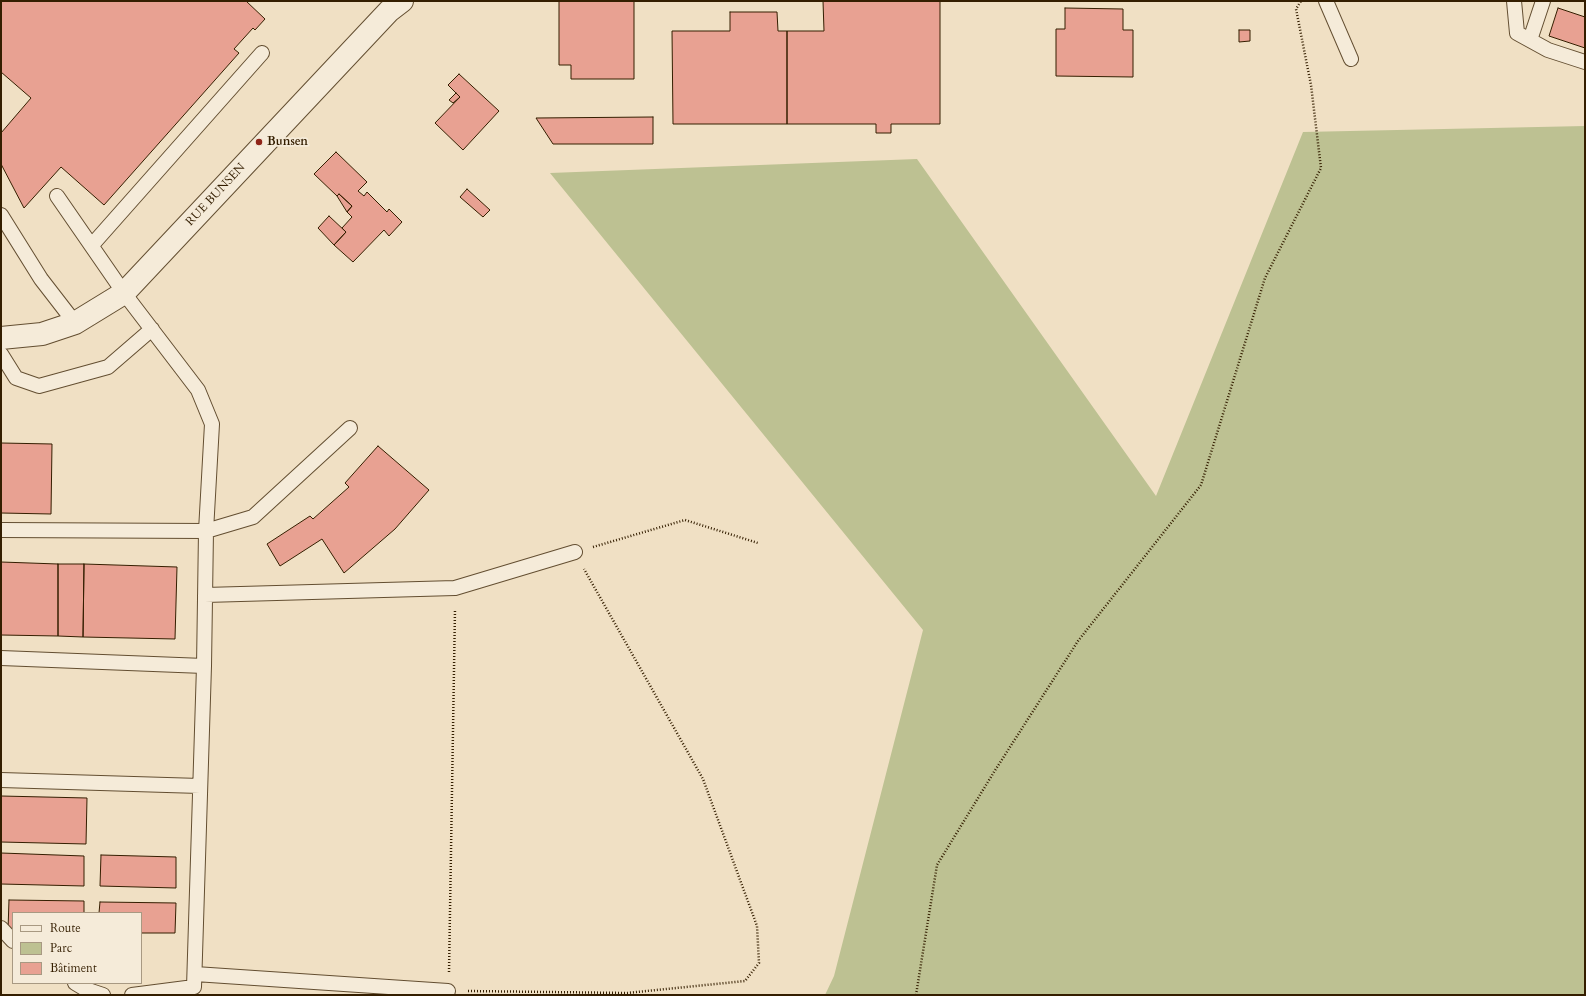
<!DOCTYPE html>
<html>
<head>
<meta charset="utf-8">
<style>
  body { margin:0 }
  #map { position:relative; width:1586px; height:996px; overflow:hidden; background:#f0e0c4; font-family:Cardo,serif }
  canvas { display:block }
  .frame { position:absolute; inset:0; border:2px solid #341e00; pointer-events:none }
  .legend { position:absolute; left:12px; top:912px; width:130px; height:72px; box-sizing:border-box; background:#f5ebd9; border:1px solid #a89982; margin:0; padding:5px 7px; list-style:none; font-size:12px; color:#341e00 }
  .legend li { display:flex; align-items:center; gap:8px; height:20px }
  .legend b { width:20px; border:1px solid #a89982 }
</style>
</head>
<body>
<div id="map">
<canvas width="1586" height="996"></canvas>
<div class="frame"></div>
<ul class="legend">
<li><b style="height:5px;background:#f5ebd9"></b>Route</li>
<li><b style="height:11px;background:#bdc192"></b>Parc</li>
<li><b style="height:11px;background:#e8a192"></b>Bâtiment</li>
</ul>
</div>
<script>
const c = document.querySelector('canvas').getContext('2d');
c.lineJoin = 'round';
function paint(path, color) { c.fillStyle = color; c.fill(path, 'evenodd'); }
const shape = rows => new Path2D(rows.map(r => 'M' + r).join(''));
function strokePath(path, color, width, dash) { c.strokeStyle = color; c.lineWidth = width; c.lineCap = dash ? 'butt' : 'round'; c.setLineDash(dash || []); c.stroke(path); }
function label(font, color, halo, rows, align = 'center') {
  c.font = font + ' Cardo,serif'; c.lineWidth = 3.5; c.setLineDash([]); c.textBaseline = 'middle'; c.strokeStyle = halo; c.fillStyle = color; for (const [text, x, y, turn = 0] of rows) {
    c.save(); c.translate(x, y); c.rotate((+turn || 0) * Math.PI / 180); c.textAlign = isNaN(turn) ? turn : align; if (halo) c.strokeText(text, 0, 0); c.fillText(text, 0, 0); c.restore();
  }
}
paint(shape([
  [1585,126,1585,995,825,995,834,976,923,630,550,173,917,159,1156,496,1303,132]
]), '#bdc192');
const building = shape([
  [1,1,246,1,265,19,255,30,253,28,234,49,239,53,104,205,61,167,24,208,1,164,1,133,31,98,1,72,1,1],
  [559,1,634,1,634,79,571,79,571,65,559,65,559,1],
  [823,1,940,1,940,124,891,124,891,133,876,133,876,124,787,124,787,31,824,31,823,1],
  [1065,8,1123,9,1123,30,1133,30,1133,77,1056,76,1056,29,1065,29,1065,8],
  [1558,8,1585,17,1585,48,1549,36,1558,8],
  [730,12,777,12,778,31,787,31,787,124,673,124,672,31,730,31,730,12],
  [1239,30,1250,30,1250,41,1239,42,1239,30],
  [459,74,499,111,463,150,435,123,460,97,448,85,459,74],
  [456,93,460,97,453,103,449,100,456,93],
  [653,117,653,144,553,144,536,118,653,117],
  [336,152,367,182,358,191,364,196,367,192,387,212,389,209,402,222,389,236,384,230,353,262,334,245,346,232,342,228,352,217,347,212,352,206,339,194,337,196,314,174,336,152],
  [467,189,490,210,483,217,460,197,467,189],
  [339,194,352,206,347,212,337,196,339,194],
  [329,216,346,232,334,245,318,228,329,216],
  [1,443,52,444,51,514,1,513,1,443],
  [378,446,429,490,395,529,344,573,322,539,280,566,267,544,310,516,313,519,349,487,345,483,378,446],
  [1,562,58,564,58,636,1,635,1,562],
  [58,564,84,564,83,637,58,636,58,564],
  [84,564,177,567,175,639,83,637,84,564],
  [1,796,87,798,86,844,1,842,1,796],
  [1,853,84,856,84,886,1,884,1,853],
  [101,855,176,857,176,888,100,886,101,855],
  [9,900,84,901,84,913,13,913,13,930,8,930,9,900],
  [100,902,176,903,175,933,141,933,141,913,99,913,100,902]
]);
paint(building, '#e8a192');
strokePath(building, '#341e00', 1);
const lane = shape([
  [1326,1,1351,59],
  [1514,1,1517,33,1548,50,1585,62],
  [1530,40,1543,1],
  [57,196,124,293,198,390,212,424,206,531,204,666,194,987,132,995],
  [1,215,41,279,75,323],
  [92,245,262,53],
  [1,354,16,378,39,386,108,367,152,329],
  [1,530,206,531,253,517,350,428],
  [205,595,455,588,575,552],
  [1,658,204,666],
  [1,780,200,786],
  [1,928,13,941],
  [195,974,448,991],
  [75,983,85,989,103,995]
]);
const street = shape([
  [1,338,42,334,75,323,124,293,389,11,402,1]
]);
strokePath(lane, '#634e31', 16);
strokePath(street, '#634e31', 24);
strokePath(shape([
  [593,547,685,520,758,543],
  [449,972,455,609],
  [468,991,627,993,745,981,759,963,757,926,703,779,584,569],
  [916,995,937,865,994,772,1078,641,1201,485,1265,278,1321,168,1311,85,1296,9,1301,1]
]), '#341e00', 2.5, [1, 2]);
strokePath(lane, '#f5ebd9', 14);
strokePath(street, '#f5ebd9', 22);
for (const [x, y, r, color] of [
  [259,142,4,"#8f2418"]
]) { const dot = new Path2D(); dot.arc(x, y, r, 0, 2 * Math.PI); c.fillStyle = color; c.fill(dot); strokePath(dot, '#f5ebd9', 1.5); }
label('bold 12px', '#341e00', '#f5ebd9', [
  ["Bunsen",267,142]
], 'left');
label('12px', '#341e00', '#f5ebd9', [
  ["RUE BUNSEN",216,195,-47]
]);
</script>
</body>
</html>
